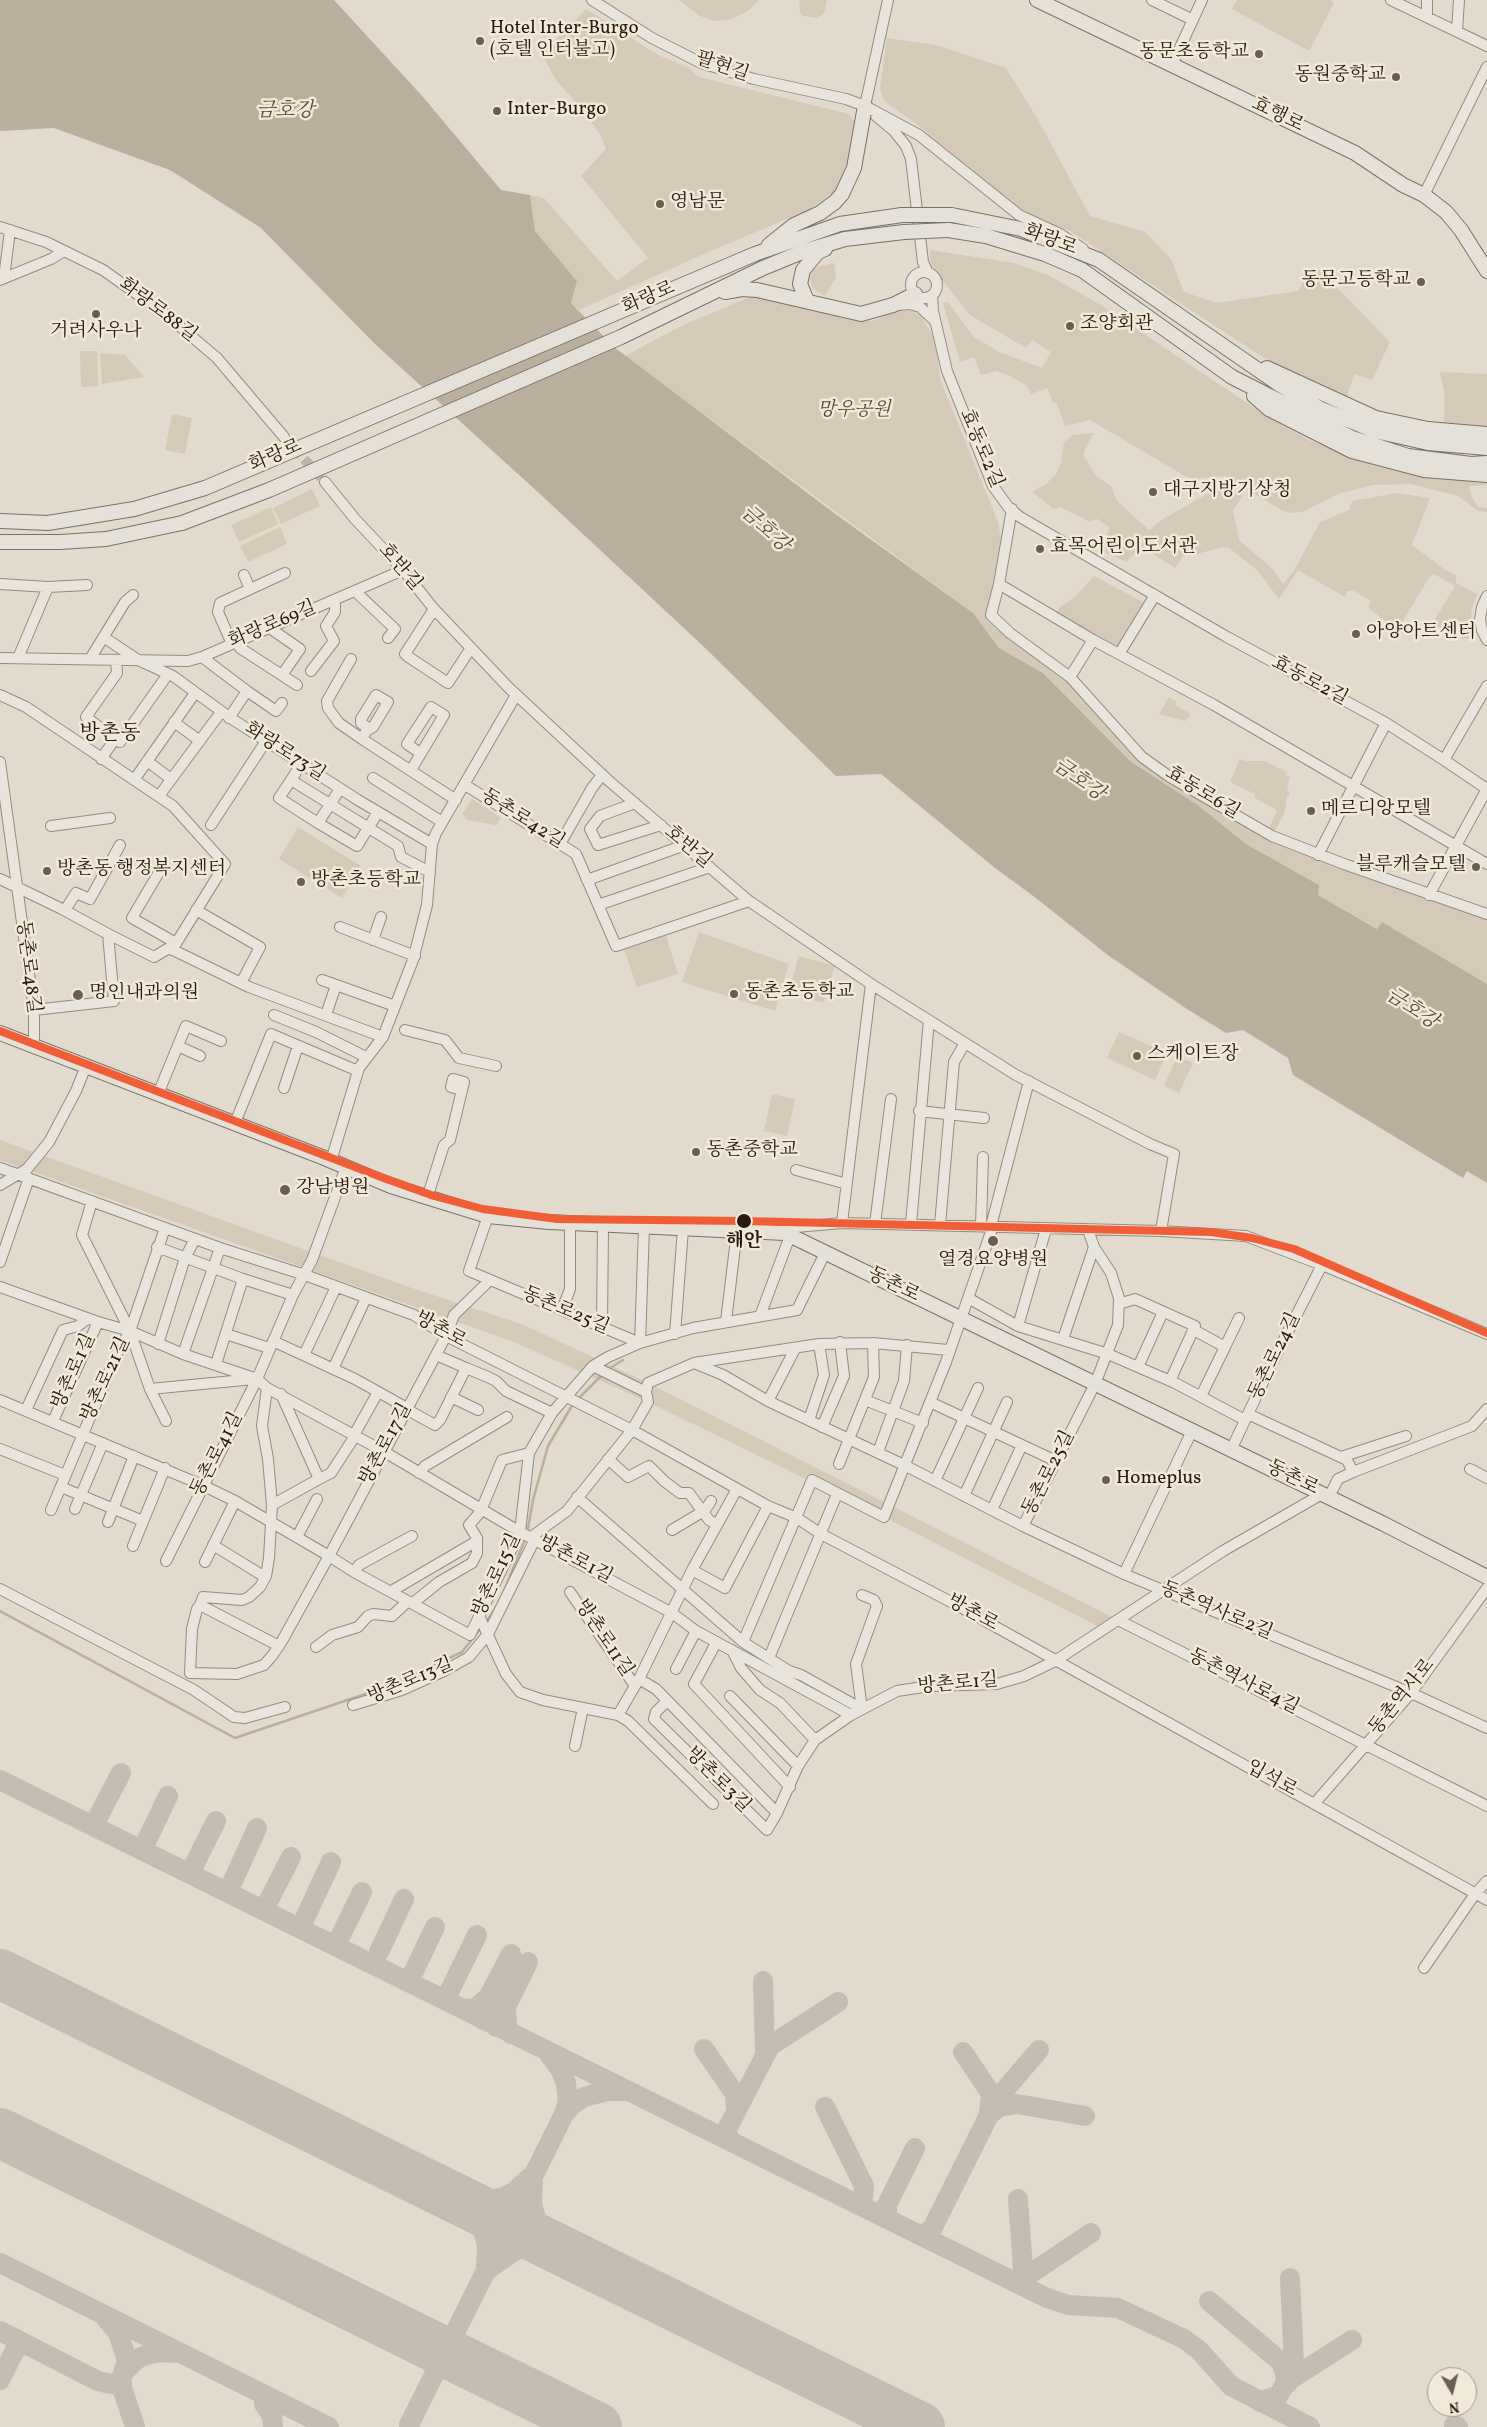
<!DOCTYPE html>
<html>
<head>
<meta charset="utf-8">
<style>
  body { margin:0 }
  #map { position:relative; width:1487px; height:2427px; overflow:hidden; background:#e2dacc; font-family:Vollkorn,serif }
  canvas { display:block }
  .north { position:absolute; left:1427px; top:2367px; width:50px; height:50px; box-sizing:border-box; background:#f2ead8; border:1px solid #a29689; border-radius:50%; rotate:172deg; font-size:14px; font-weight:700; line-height:20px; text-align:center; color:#2a1912 }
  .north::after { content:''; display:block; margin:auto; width:18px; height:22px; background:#6a5d53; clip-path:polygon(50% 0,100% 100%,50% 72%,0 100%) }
</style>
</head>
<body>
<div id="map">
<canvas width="1487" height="2427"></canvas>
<div class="north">N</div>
</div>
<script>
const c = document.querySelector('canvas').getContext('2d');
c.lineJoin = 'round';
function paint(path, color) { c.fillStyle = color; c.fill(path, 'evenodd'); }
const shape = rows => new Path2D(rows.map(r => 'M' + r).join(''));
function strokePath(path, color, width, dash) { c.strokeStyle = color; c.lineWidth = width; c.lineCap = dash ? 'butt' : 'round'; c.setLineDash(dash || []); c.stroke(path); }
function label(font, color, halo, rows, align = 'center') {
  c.font = font + ' Vollkorn,"Noto Serif KR",serif'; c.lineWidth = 5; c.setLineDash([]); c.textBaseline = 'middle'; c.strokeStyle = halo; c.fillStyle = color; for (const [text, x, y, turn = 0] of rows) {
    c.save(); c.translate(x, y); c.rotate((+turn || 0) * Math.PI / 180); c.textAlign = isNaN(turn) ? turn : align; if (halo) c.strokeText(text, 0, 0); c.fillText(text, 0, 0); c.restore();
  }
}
paint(shape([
  [679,0,759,0,748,11,738,16,728,20,715,21,700,16],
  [799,0,827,0,824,13,817,18,803,16,800,12],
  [1237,0,1329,0,1334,3,1309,51,1232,9],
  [586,9,658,55,689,68,699,77,849,114,860,129,841,187,808,210,713,250,579,310,571,303,577,281,535,231,530,195,544,198,617,281,648,258,581,176,606,149,601,136,586,114,556,80,542,54],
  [887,38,936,45,1006,68,1037,118,1090,216,1145,232,1171,259,1184,292,1217,303,1298,291,1311,269,1320,270,1390,342,1372,380,1354,374,1345,404,1264,358,1070,231,1032,215,1012,203,914,122,885,102,880,89],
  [930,250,1014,263,1048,275,1101,305,1271,419,1311,441,1391,470,1447,480,1487,479,1487,485,1469,486,1471,495,1478,507,1487,508,1487,512,1478,511,1458,496,1411,484,1373,485,1341,493,1302,512,1292,513,1283,511,1225,476,1190,479,1090,420,1065,426,1056,402,1053,403,1047,388,1031,394,1026,385,1012,377,997,371,981,375,974,357,960,362,943,303,948,302,974,337,999,352,1042,368,1051,352,1032,340,1026,348,970,315,931,266],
  [834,263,836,277,825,296,813,289,810,278,813,270,820,266],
  [753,296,862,321,872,321,901,310,913,311,921,317,932,334,937,353,940,379,998,522,1001,539,987,616,1070,677,1139,759,1236,818,1347,868,1487,920,1487,984,1382,922,1378,929,1318,895,1319,885,1246,844,1199,806,1130,761,1043,673,999,648,973,613,625,356,683,325],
  [80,351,97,351,98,386,81,387],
  [100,353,125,355,144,377,102,384],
  [1440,372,1487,374,1487,427,1444,424,1445,397],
  [172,414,192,418,185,454,165,450],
  [1094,433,1083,454,1096,476,1111,486,1117,501,1149,530,1163,519,1209,493,1208,486,1225,487,1243,496,1233,510,1239,540,1273,569,1283,584,1295,569,1320,522,1349,510,1352,501,1397,493,1430,498,1412,545,1444,569,1456,575,1456,583,1477,594,1471,611,1474,638,1462,639,1458,630,1441,628,1432,624,1455,586,1434,574,1430,576,1401,624,1398,623,1395,628,1368,608,1371,601,1354,591,1347,591,1345,597,1298,570,1279,599,1257,570,1229,548,1222,547,1190,556,1183,556,1175,568,1142,547,1126,562,1100,550,1110,528,1098,519,1089,521,1060,507,1054,509,1032,492,1046,484,1056,474,1061,463,1064,442,1073,435],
  [312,489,320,506,281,524,273,508],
  [271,507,278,524,239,542,231,525],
  [280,527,287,544,248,562,240,546],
  [1094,576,1143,602,1117,646,1057,614,1059,608,1076,596],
  [1169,697,1177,702,1175,705,1191,714,1186,721,1159,714],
  [1240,759,1245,761,1265,761,1287,772,1285,775,1290,777,1287,787,1290,796,1287,796,1285,812,1275,831,1269,828,1277,810,1255,798,1255,794,1230,782],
  [472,799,501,818,496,825,467,820,462,814],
  [298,827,361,866,342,898,279,859],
  [699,932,789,964,775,1011,682,982],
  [666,936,678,974,637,987,624,950],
  [799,956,835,966,823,1003,788,993],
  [1119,1032,1167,1053,1155,1080,1107,1058],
  [1177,1056,1193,1063,1179,1093,1164,1086],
  [772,1094,795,1099,787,1136,764,1131],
  [0,1140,403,1285,524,1325,648,1383,1120,1621,1105,1630,884,1517,648,1402,514,1342,0,1160]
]), '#d5cab7');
paint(shape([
  [0,0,334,0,423,97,501,190,530,195,535,231,577,281,571,303,614,347,834,513,973,613,999,648,1043,673,1130,761,1199,806,1246,844,1319,885,1318,895,1377,929,1382,922,1487,984,1487,1183,1467,1171,1463,1178,1293,1075,1288,1058,1243,1030,1226,1033,1187,1009,1109,956,1032,895,995,868,881,774,836,776,701,644,540,494,375,344,261,228,170,170,54,128,0,131]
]), '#baae9c');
strokePath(shape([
  [607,1370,623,1360],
  [577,1400,603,1374],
  [527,1534,533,1500,548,1446,573,1404],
  [503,1594,525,1539],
  [0,1611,235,1738,389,1686,462,1652,481,1628],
  [486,1622,497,1606]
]), '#baae9c', 2.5);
strokePath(shape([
  [0,1780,1047,2298,1068,2305,1118,2308,1184,2339,1199,2350,1231,2386,1310,2427],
  [98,1817,121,1773],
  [147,1840,168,1796],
  [194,1865,216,1821],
  [232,1883,257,1828],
  [269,1900,291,1857],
  [305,1918,331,1862],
  [341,1935,362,1892],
  [379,1952,404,1899],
  [414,1971,435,1927],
  [763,1981,765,2052],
  [450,1990,477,1935],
  [489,1996,511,1954],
  [506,2007,528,1962],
  [462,2009,476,2008,489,1996,488,2014,496,2027],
  [483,2020,492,2018,506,2007,507,2026,511,2034],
  [704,2049,735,2094,736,2109],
  [963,2052,991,2094,989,2114],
  [825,2107,864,2186,863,2197,857,2202,851,2201],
  [564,2114,572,2105,584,2097,607,2091,625,2091],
  [988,2116,999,2107,1017,2104,1085,2116],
  [733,2143,728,2137,726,2131,770,2046,838,2002],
  [533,2181,532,2204,538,2224,543,2234,560,2250],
  [457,2199,474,2201,502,2198,514,2192,529,2178],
  [457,2199,475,2217,484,2233,487,2246,486,2267],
  [1018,2199,1024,2283,1026,2287],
  [890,2220,887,2215,887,2205,915,2148],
  [917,2234,923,2234,932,2229,997,2099,1039,2050],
  [0,2263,329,2427],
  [490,2268,514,2251,528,2246,536,2244,560,2250],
  [1013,2281,1027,2276,1091,2233],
  [1209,2301,1281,2362,1285,2374,1286,2385],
  [0,2331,98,2381,110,2384,115,2384,122,2377,127,2360,118,2333,104,2316],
  [125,2371,137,2359,146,2355,163,2352,176,2353],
  [122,2377,122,2388,135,2427],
  [0,2380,16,2348,26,2344],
  [1287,2384,1291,2379,1352,2340],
  [264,2395,264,2404,272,2416,273,2427],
  [1260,2402,1279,2395,1294,2366,1290,2278],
  [409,2425,564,2114,568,2101,566,2083,560,2069,549,2054],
  [1454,2425,1458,2427]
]), '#c4bdb3', 20);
strokePath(shape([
  [0,1974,920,2427],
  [0,2133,597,2427]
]), '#c4bdb3', 50);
strokePath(shape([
  [284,437,325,482]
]), '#bdb3a7', 10, [10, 5]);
const minor = shape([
  [592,0,652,38,701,63,754,79,846,99,865,106,919,135,1019,215,1060,234,1083,249],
  [1152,0,1193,20],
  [1391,0,1487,46],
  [1427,0,1427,17],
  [1457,31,1459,0],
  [1172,65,1202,0],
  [865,106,888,0],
  [876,116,894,131,906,146,911,159,923,262,928,273],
  [1424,195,1487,67],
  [0,227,46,242,103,270,164,313,217,358,284,437],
  '911 285a13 13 0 1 1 26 0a13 13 0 1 1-26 0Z',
  [4,278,10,230],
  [0,280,51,259,64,251],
  [932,295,933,311,947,371,993,486,1009,508,1020,517,1227,637,1386,723,1444,760,1487,686],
  [897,305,910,304,920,307,934,320],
  [325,482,355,519,403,570,434,609,509,688,609,781,749,901,871,984,1016,1075,1150,1144,1174,1154,1161,1231],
  [1012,509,999,584,991,615,1010,633,1070,677,1142,757,1170,777,1272,836,1344,864,1487,914],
  [244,575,250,589],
  [0,584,48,587,87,585],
  [999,584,1093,640,1214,705,1487,864],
  [355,591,395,629,388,638],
  [1487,596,1482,607,1480,619,1482,630,1487,640],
  [434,609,405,654,407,656,448,683,471,648],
  [272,627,274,631,300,649,282,675],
  [105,638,138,660,173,676,232,719,358,800,432,844],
  [237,642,240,648,297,685],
  [232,644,218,612,220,603,285,573],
  [1119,654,1155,595],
  [202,657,247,691],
  [0,658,188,661,202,657,403,570],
  [18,658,48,587],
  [90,659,125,602,133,595],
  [351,659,327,701,328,708,339,723,362,739],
  [311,671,334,641,326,626,335,612,335,600],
  [1070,677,1093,640],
  [0,695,26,707,173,806,225,864,172,950],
  [229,718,247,691,276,711,282,703],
  [174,722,200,741],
  [370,729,361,723,361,719,376,695,388,702,373,727,367,730,362,739,456,800],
  [115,739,120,742,168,674],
  [101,759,115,739,86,717,117,673,116,660],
  [1444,760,1487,789],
  [147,761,171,779],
  [0,762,34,1010,34,1046],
  [301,764,291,780,398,846,401,857,430,872],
  [411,770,444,715,431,707,407,744,420,753],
  [373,778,442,822],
  [134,780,195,693],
  [291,780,279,798,318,823,340,789],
  [465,785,576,854,616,946,749,901],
  [159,796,221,712],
  [635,803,600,816,590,829,598,845,661,825],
  [318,823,357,846,378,812],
  [211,825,266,741],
  [51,826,110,818],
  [560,844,592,788,602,775],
  [1318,855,1386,723],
  [162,867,132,918,176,943],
  [0,879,62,909,108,934,154,957,169,948,249,987,383,1037],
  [587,880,685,845],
  [1429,895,1487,789],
  [598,905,710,867],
  [65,910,76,893,90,899,120,845],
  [196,910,260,947,241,983],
  [340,927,415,956],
  [373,940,381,917],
  [322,980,395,1006],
  [34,1010,114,1001,108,934],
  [274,1015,316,1032,366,1057],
  [326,1015,336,985],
  [405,1030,445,1040,459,1058,496,1066],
  [178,1046,200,1056],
  [284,1088,298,1046],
  [158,1094,186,1026,221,1041],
  [919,1111,984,1118],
  [235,1123,271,1034,358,1071],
  [331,1161,359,1068,383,1037,413,960,427,905,432,844,436,833,516,695],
  [0,1168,220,1248,305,1275,414,1315,446,1336,632,1430,768,1506,797,1518,821,1534,951,1602,1487,1900],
  [796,1170,847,1184],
  [0,1185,27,1169,49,1142,76,1091,86,1066],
  [427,1198,444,1145,450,1140,462,1090,451,1087,453,1079,464,1082,462,1090],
  [92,1201,82,1235,130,1331,150,1389,166,1421],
  [488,1216,469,1271,640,1343,644,1227],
  [842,1223,871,984],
  [875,1224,891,1099],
  [911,1224,929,1020],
  [940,1225,954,1062,965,1043],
  [981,1226,983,1157],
  [991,1226,1029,1081],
  [785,1233,796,1227,842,1223,1161,1231,1246,1236,1322,1265,1487,1334],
  [157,1247,243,1279,293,1295],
  [0,1262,29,1178],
  [0,1287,98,1322,130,1331,183,1354,257,1379,267,1388,383,1451,520,1532,672,1613,696,1631,851,1715],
  [968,1298,1018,1326,1108,1354,1175,1383,1245,1420],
  [1119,1304,1135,1299,1195,1326,1170,1381],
  [562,1310,570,1289,570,1223],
  [760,1316,790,1236],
  [726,1321,737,1231],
  [1018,1326,1046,1229],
  [602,1327,603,1225],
  [1194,1330,1225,1347,1201,1396],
  [226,1334,269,1348],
  [675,1334,683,1229],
  [1063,1339,1094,1247],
  [273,1341,355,1379,407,1408],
  [158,1344,185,1258,195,1239],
  [1225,1347,1239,1318],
  [183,1354,220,1248],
  [304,1355,336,1287],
  [694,1363,723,1375,768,1401,906,1466,1023,1526,1124,1574,1411,1693,1487,1728],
  [216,1364,243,1279],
  [593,1366,646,1392],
  [1138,1367,1163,1312],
  [466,1368,488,1377,496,1381,506,1391,552,1413],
  [333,1369,366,1298],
  [150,1389,254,1379],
  [451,1397,478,1410],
  [0,1400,202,1485,235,1501,329,1556,446,1336,454,1315,490,1280],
  [865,1400,923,1423],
  [768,1401,795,1349],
  [930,1402,1056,1461],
  [406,1409,435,1425,440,1420,466,1368,436,1355],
  [26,1410,63,1330,78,1326,87,1319],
  [1248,1414,1347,1460,1353,1472,1472,1426,1487,1409],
  [809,1420,824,1375,819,1344],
  [53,1421,98,1322],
  [822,1427,844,1376,840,1342],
  [354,1435,378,1392],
  [0,1449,65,1475],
  [1231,1450,1273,1361,1322,1265],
  [878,1452,904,1381,907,1345],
  [1341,1457,1406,1436],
  [608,1459,628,1477,649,1466,664,1481,680,1493,689,1493,709,1520,717,1525],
  [839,1464,874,1377,873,1343],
  [1470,1469,1487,1478],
  [419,1473,425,1466,507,1417],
  [319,1479,331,1473,355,1436],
  [935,1481,978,1388],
  [61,1487,143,1521],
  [964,1496,1007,1402],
  [577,1497,743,1642,789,1671],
  [1329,1497,1338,1479,1353,1472],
  [272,1505,319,1479,281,1394],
  [482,1508,502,1460,529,1453],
  [75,1509,103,1443],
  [51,1510,118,1351,130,1331,165,1228],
  [992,1510,1022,1445],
  [703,1513,711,1501],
  [108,1522,134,1456],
  [1023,1526,1095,1384,1118,1325,1119,1298,1111,1273,1094,1247,1088,1230],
  [672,1530,702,1512],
  [297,1537,317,1499],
  [531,1537,567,1511,632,1430,648,1402,646,1392,648,1383,694,1363,819,1344,873,1343,948,1350],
  [213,1545,265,1577],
  [133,1546,165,1468],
  [166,1561,257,1379,293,1295,312,1260,346,1167],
  [205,1562,235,1501],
  [692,1570,725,1588,768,1506],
  [354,1572,359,1565,412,1536],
  [1124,1574,1192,1431],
  [0,1589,194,1690,234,1717,245,1718,285,1707],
  [392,1592,395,1589,477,1541],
  [570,1592,635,1686],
  [862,1595,874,1600,877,1606,856,1664,862,1709],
  [413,1603,439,1582,472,1563,477,1553,477,1538,469,1525,483,1509],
  [200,1605,203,1597,242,1600,249,1597,260,1587,266,1576,269,1558,272,1505,268,1459,262,1426,267,1388],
  [480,1618,506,1674,520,1692,543,1700,618,1715,639,1679,692,1570,737,1489],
  [1120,1621,1487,1806],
  [743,1642,812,1480,884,1517,946,1362,993,1226],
  [716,1643,694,1684,790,1787],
  [279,1646,200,1605,197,1609,192,1629,190,1673,237,1674,264,1665,272,1656,282,1641,329,1556,354,1572,470,1635,520,1532,529,1453,552,1413,593,1366,608,1357,640,1343,693,1328,797,1310,825,1253],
  [316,1647,332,1635,358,1627,368,1616,373,1614,392,1616,408,1601],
  [732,1650,741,1668,760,1690,780,1703,815,1740],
  [769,1658,837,1494],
  [676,1669,696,1631],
  [785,1676,789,1671,801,1675,862,1709],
  [639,1679,656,1689,777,1813],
  [730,1696,798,1766],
  [666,1702,656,1712,654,1719,767,1830,777,1813,798,1766,815,1740,851,1715,897,1691,930,1686,997,1684,1024,1676,1055,1661,1223,1551,1322,1494],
  [353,1705,402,1690,444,1671,469,1657,488,1634,535,1539],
  [618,1715,628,1721,713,1804],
  [575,1746,583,1708],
  [1314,1804,1411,1693,1487,1588],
  [1424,1968,1475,1894,1487,1881]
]);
const major = shape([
  [1037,0,1355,153,1403,185,1424,195,1446,212,1461,230,1487,271],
  [952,215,1021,229,1099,260,1280,385,1321,409,1375,431,1428,443,1487,448],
  [948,230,986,236,1045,254,1082,270,1232,377,1352,438,1408,456,1471,464,1487,463],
  [769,245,794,225,820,213,835,202,842,194,854,168,865,106],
  [725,292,742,289,757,290,861,314,893,305,915,294],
  [807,301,800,284,803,270,818,252,825,249],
  [1267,368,1376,418,1428,429,1487,434],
  [1254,396,1269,409,1352,451,1424,470,1487,475],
  [0,521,48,523,134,509,205,488,755,254,840,224,902,215],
  [0,542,60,542,106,539,182,523,269,490,621,337,763,268,802,252,845,239,904,232],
  [0,1033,322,1157,391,1186,488,1216,549,1222,785,1233,1384,1524,1487,1577]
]);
strokePath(minor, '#928b83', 12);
strokePath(major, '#78726a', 16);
strokePath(minor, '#e9e5dd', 10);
strokePath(major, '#e5e0d8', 14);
const majorBridge = shape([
  [902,215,952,215],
  [904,232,948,230]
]);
strokePath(majorBridge, '#78726a', 16, []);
strokePath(majorBridge, '#e5e0d8', 14);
strokePath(shape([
  [0,1031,381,1177,434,1196,483,1209,557,1219,744,1221,1211,1232,1252,1238,1294,1249,1487,1333]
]), '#ef5e37', 8);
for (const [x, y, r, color] of [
  [480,41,5,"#6a5d53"],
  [1259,54,5,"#6a5d53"],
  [1396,77,5,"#6a5d53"],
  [497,111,5,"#6a5d53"],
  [660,204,5,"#6a5d53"],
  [1421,282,5,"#6a5d53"],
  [96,314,5,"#6a5d53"],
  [1070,326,5,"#6a5d53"],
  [1153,492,5,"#6a5d53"],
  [1040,549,5,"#6a5d53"],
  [1356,634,5,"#6a5d53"],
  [1311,811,5,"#6a5d53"],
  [1476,867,5,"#6a5d53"],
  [47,871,5,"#6a5d53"],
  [301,882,5,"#6a5d53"],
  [734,994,5,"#6a5d53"],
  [78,995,6,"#6a5d53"],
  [1137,1056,5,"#6a5d53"],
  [696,1152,5,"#6a5d53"],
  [285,1190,6,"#6a5d53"],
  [744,1221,8,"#2a1912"],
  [993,1241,6,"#6a5d53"],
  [1106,1480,5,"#6a5d53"]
]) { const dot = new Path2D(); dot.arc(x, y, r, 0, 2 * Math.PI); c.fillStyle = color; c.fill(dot); strokePath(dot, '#f2ead8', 2); }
label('19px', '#2a1912', '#f2ead8', [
  ["Hotel Inter-Burgo",490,30],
  ["(호텔 인터불고)",490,52],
  ["동문초등학교",1249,54,"right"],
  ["동원중학교",1386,77,"right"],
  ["Inter-Burgo",507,111],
  ["영남문",670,204],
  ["동문고등학교",1411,282,"right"],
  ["조양회관",1080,326],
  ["거려사우나",96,333,"center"],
  ["대구지방기상청",1163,492],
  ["효목어린이도서관",1050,549],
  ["아양아트센터",1366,634],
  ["메르디앙모텔",1321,811],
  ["블루캐슬모텔",1466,867,"right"],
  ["방촌동 행정복지센터",57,871],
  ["방촌초등학교",311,882],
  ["동촌초등학교",744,994],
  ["명인내과의원",89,995],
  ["스케이트장",1147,1056],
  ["동촌중학교",706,1152],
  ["강남병원",296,1190],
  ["열경요양병원",993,1262,"center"],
  ["Homeplus",1116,1480]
], 'left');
label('19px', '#2a1912', '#f2ead8', [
  ["팔현길",722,68,19],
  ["효행로",1277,116,26],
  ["화랑로",1050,241,21],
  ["화랑로",649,299,-23],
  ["화랑로88길",157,311,37],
  ["효동로2길",980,449,67],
  ["화랑로",276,457,-23],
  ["호반길",399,568,49],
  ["화랑로69길",273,626,-23],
  ["효동로2길",1309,682,28],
  ["화랑로73길",284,753,33],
  ["효동로6길",1202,794,31],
  ["동촌로42길",522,820,32],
  ["호반길",687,848,40],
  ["동촌로48길",27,967,83],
  ["동촌로",893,1286,26],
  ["동촌로25길",565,1312,23],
  ["방촌로",440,1331,29],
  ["동촌로24길",1276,1357,-64],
  ["방촌로1길",75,1372,-66],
  ["방촌로21길",107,1380,-65],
  ["방촌로17길",387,1445,-62],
  ["동촌로41길",218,1455,-63],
  ["동촌로25길",1050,1474,-63],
  ["동촌로",1292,1479,26],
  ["방촌로1길",575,1561,28],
  ["방촌로15길",498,1576,-65],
  ["동촌역사로2길",1216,1612,23],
  ["방촌로",972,1614,29],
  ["방촌로11길",603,1639,56],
  ["방촌로13길",411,1682,-23],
  ["동촌역사로4길",1243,1683,27],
  ["방촌로1길",958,1685,-5],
  ["동촌역사로",1403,1698,-51],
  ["입석로",1271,1780,29],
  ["방촌로3길",717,1781,45]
]);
label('italic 19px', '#5a4a3e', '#f2ead8', [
  ["망우공원",854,412]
]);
label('bold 19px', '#2a1912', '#f2ead8', [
  ["해안",744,1243]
]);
label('italic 20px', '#5d4d41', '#f2ead8', [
  ["금호강",285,112],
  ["금호강",764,530,42],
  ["금호강",1078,781,35],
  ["금호강",1411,1010,33]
]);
label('21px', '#2a1912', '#f2ead8', [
  ["방촌동",110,735]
]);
</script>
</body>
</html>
